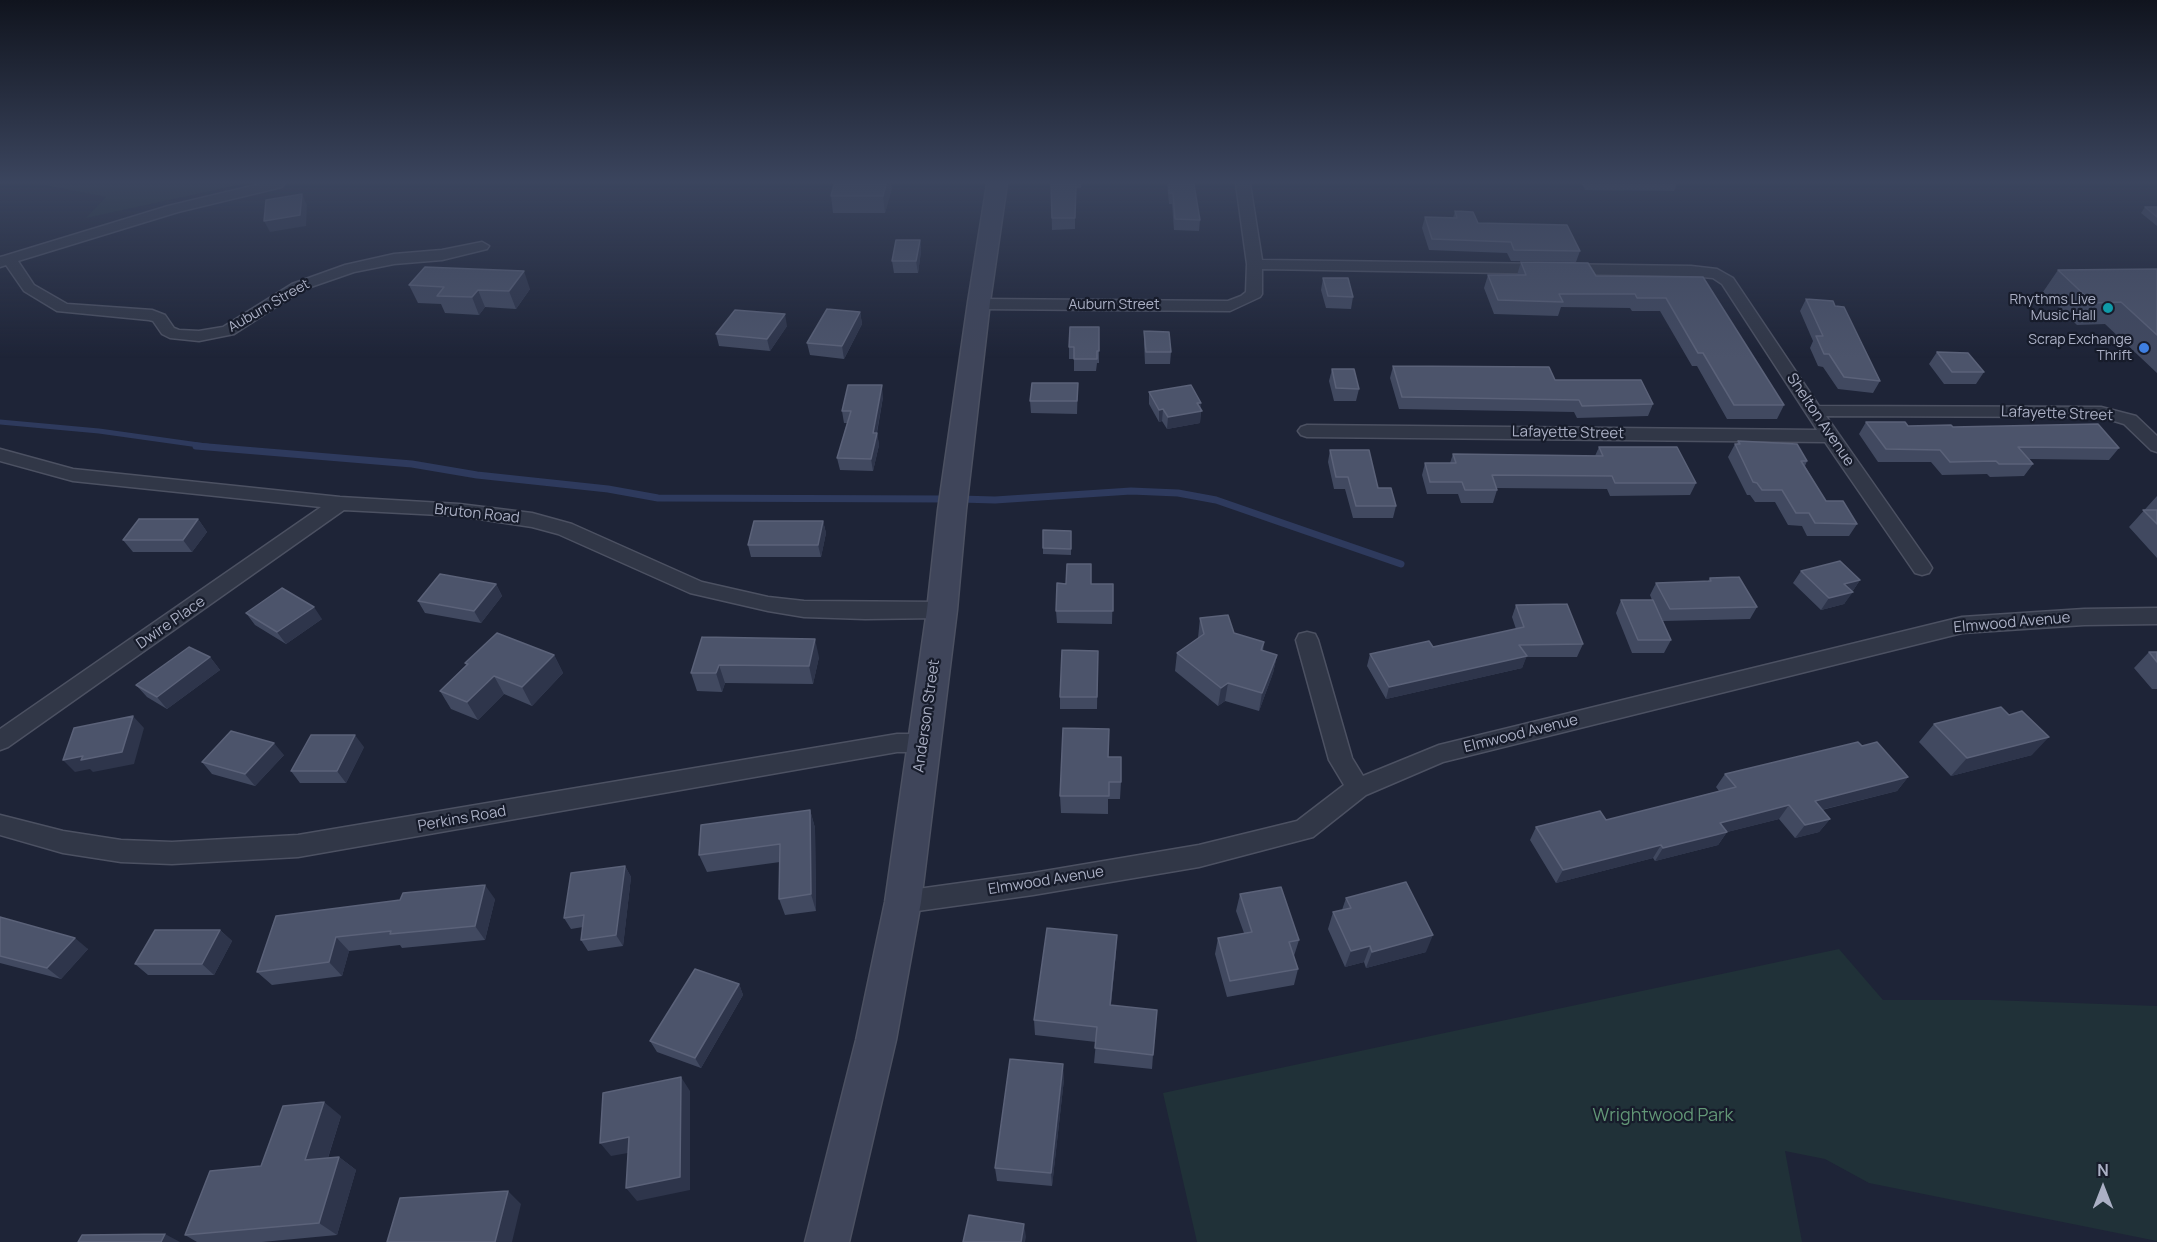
<!DOCTYPE html>
<html>
<head>
<meta charset="utf-8">
<style>
  body { margin:0 }
  #map { position:relative; width:2157px; height:1242px; overflow:hidden; background:#1e2437; font-family:Manrope,sans-serif }
  canvas { display:block }
  .north { position:absolute; left:2073px; top:1158px; width:60px; height:60px; -webkit-text-stroke:4px #171c2b; paint-order:stroke; rotate:0deg; font-size:16px; font-weight:700; line-height:24px; text-align:center; color:#abb0c5 }
  .north::after { content:''; display:block; margin:auto; width:21px; height:27px; background:#abb0c5; clip-path:polygon(50% 0,100% 100%,50% 72%,0 100%) }
</style>
</head>
<body>
<div id="map">
<canvas width="2157" height="1242"></canvas>
<div class="north">N</div>
</div>
<script>
const c = document.querySelector('canvas').getContext('2d');
c.lineJoin = 'round';
function paint(path, color) { c.fillStyle = color; c.fill(path, 'evenodd'); }
const shape = rows => new Path2D(rows.map(r => 'M' + r).join(''));
function strokePath(path, color, width, dash) { c.strokeStyle = color; c.lineWidth = width; c.lineCap = dash ? 'butt' : 'round'; c.setLineDash(dash || []); c.stroke(path); }
function label(font, color, halo, rows, align = 'center') {
  c.font = font + ' Manrope,sans-serif'; c.lineWidth = 4.5; c.setLineDash([]); c.textBaseline = 'middle'; c.strokeStyle = halo; c.fillStyle = color; for (const [text, x, y, turn = 0] of rows) {
    c.save(); c.translate(x, y); c.rotate((+turn || 0) * Math.PI / 180); c.textAlign = isNaN(turn) ? turn : align; if (halo) c.strokeText(text, 0, 0); c.fillText(text, 0, 0); c.restore();
  }
}
paint(shape([
  [39,184,243,184,86,218,106,197],
  [1839,949,1883,1000,1991,1000,2157,1006,2157,1241,1869,1183,1825,1159,1785,1151,1802,1242,1197,1242,1163,1093]
]), '#203138');
strokePath(shape([
  [0,422,99,431,213,447]
]), '#2e3a5d', 5);
strokePath(shape([
  [196,446,412,464,477,475,608,489,658,498,949,499],
  [960,499,995,500,1131,491,1178,493,1216,500,1401,564]
]), '#2e3a5d', 7);
const street = shape([
  [260,184,284,184,282,187,178,212,18,261,34,285,67,304,152,310,165,315,174,328,179,330,199,331,223,327,292,284,345,265,394,254,442,250,482,242,489,246,487,249,442,260,394,264,354,272,302,290,234,334,199,341,170,338,162,334,153,321,149,320,57,311,24,291,6,265,0,267,0,257,4,256,168,206,260,184],
  [1236,184,1250,184,1262,260,1691,266,1717,269,1733,278,1819,406,2101,407,2136,416,2157,436,2157,452,2151,450,2124,424,2101,417,1826,416,1929,563,1932,568,1929,573,1922,575,1915,573,1825,442,1307,437,1301,435,1298,431,1301,427,1307,425,1817,430,1722,284,1713,278,1691,276,1262,269,1262,294,1260,297,1230,311,979,309,971,304,979,299,1228,301,1241,296,1246,292,1247,264,1236,184],
  [0,449,73,469,340,497,459,504,532,513,572,524,702,582,768,597,804,601,942,602,949,605,952,610,949,615,942,618,865,619,804,617,768,611,690,593,558,534,532,527,459,516,344,510,8,747,0,750,0,729,321,507,73,481,0,461,0,449],
  [2157,608,2157,624,2084,625,1962,633,1443,762,1366,795,1313,837,1199,867,1033,895,903,913,894,910,890,902,894,894,903,891,1033,873,1199,845,1297,821,1344,785,1329,760,1296,640,1299,634,1307,632,1315,634,1318,640,1352,758,1363,776,1439,745,1962,617,2084,609,2157,608],
  [897,734,923,734,931,736,934,743,931,750,923,752,897,752,298,857,172,864,121,862,63,853,0,835,0,815,63,831,121,840,172,842,298,835,897,734]
]);
const secondary = shape([
  [987,184,1007,184,990,302,966,510,957,610,921,902,896,1040,849,1242,805,1242,856,1040,885,902,927,610,938,510,968,302,987,184]
]);
strokePath(street, '#4c5162', 3);
strokePath(secondary, '#4c5162', 3);
paint(street, '#313747');
paint(secondary, '#3f455a');
paint(shape([
  [834,184,891,184,892,188,885,213,833,213,831,196],
  [1051,184,1082,184,1081,188,1077,188,1075,199,1075,229,1052,230],
  [1167,184,1194,184,1200,220,1199,231,1174,230,1172,204,1169,204],
  [1582,184,1677,184,1674,191,1585,190],
  [2145,207,2157,207,2157,226,2141,213],
  [1455,211,1478,223,1580,251,1576,262,1511,261,1507,253,1429,250,1422,228,1425,217,1453,218],
  [920,240,921,251,918,273,894,273,892,261],
  [1521,262,1596,276,1703,277,1784,405,1777,419,1727,419,1697,366,1692,366,1660,311,1632,311,1630,308,1561,307,1558,316,1494,314,1484,288,1488,275,1517,275],
  [2157,269,2157,373,2105,324,2077,325,2043,292,2058,270],
  [1323,278,1353,297,1351,309,1326,308,1321,290],
  [409,285,530,289,516,309,485,307,479,315,445,313,441,304,418,303],
  [1806,299,1880,381,1873,393,1838,389,1823,367,1818,366,1810,348,1813,341,1800,311],
  [860,312,862,324,844,359,810,355,807,343],
  [787,326,770,351,719,346,716,334],
  [1099,327,1099,363,1097,363,1096,371,1074,371,1074,359,1069,359,1069,347],
  [1144,331,1171,352,1170,364,1145,364,1144,343],
  [1937,352,1984,372,1976,384,1944,384,1929,364],
  [1393,366,1653,404,1648,416,1577,418,1574,412,1399,409,1390,378],
  [1332,369,1359,389,1356,401,1334,401,1329,381],
  [1078,383,1077,414,1031,413,1030,401],
  [1149,392,1201,409,1200,423,1167,429,1162,421,1159,422,1149,404],
  [883,397,877,433,879,445,873,471,840,470,837,458,847,423,844,423,842,411],
  [1866,422,1908,426,1953,427,2119,448,2109,460,2029,459,2033,464,2024,476,1990,477,1987,474,1942,475,1931,462,1878,462,1859,434],
  [1738,441,1807,461,1805,466,1826,501,1857,524,1849,536,1807,536,1802,526,1788,525,1775,502,1755,502,1750,495,1747,495,1728,457,1735,444,1737,444],
  [1599,447,1696,483,1690,495,1610,496,1607,489,1496,488,1497,490,1493,503,1461,503,1458,494,1427,494,1422,475,1425,463,1450,463,1453,454,1595,456],
  [1330,450,1378,488,1396,506,1393,518,1353,518,1345,489,1334,489,1328,462],
  [2157,496,2157,558,2129,527],
  [198,519,207,532,192,552,133,552,123,540],
  [823,521,826,533,821,557,751,557,748,545],
  [1071,531,1071,555,1043,554,1043,548],
  [1801,571,1860,580,1844,604,1821,610,1793,583],
  [1710,578,1757,607,1750,619,1663,621,1656,607,1671,640,1664,653,1632,653,1616,613,1621,600,1652,600,1650,595,1656,583,1708,581],
  [496,584,502,596,481,623,425,613,418,601],
  [1066,584,1113,584,1112,624,1057,623,1056,611],
  [1516,605,1583,644,1577,657,1526,657,1522,668,1386,699,1367,666,1370,654,1433,647,1516,629,1512,617],
  [246,613,322,619,286,644,255,625],
  [1200,618,1234,633,1264,642,1263,651,1277,655,1273,673,1259,711,1225,701,1218,706,1175,671,1177,653,1198,638],
  [702,637,819,657,813,684,725,683,722,692,697,691,691,673],
  [1098,651,1097,709,1060,709,1060,697],
  [2149,652,2157,652,2157,689,2152,689,2134,668],
  [554,655,563,673,532,706,504,694,478,720,451,709,440,691,466,665,465,663],
  [210,657,220,670,167,709,147,697,136,685],
  [2009,715,2032,755,1951,776,1919,742,1934,724],
  [1862,746,1908,777,1897,791,1822,810,1830,819,1819,832,1795,838,1779,819,1727,832,1718,845,1655,861,1653,858,1556,883,1530,840,1536,827,1606,820,1719,791,1716,787,1725,774],
  [364,747,346,783,300,783,291,771],
  [284,755,255,786,212,774,202,762],
  [1108,757,1121,782,1120,799,1108,799,1108,814,1061,813,1060,796],
  [810,810,815,828,816,911,785,915,779,899,780,862,707,872,699,855],
  [625,866,631,877,623,946,588,951,581,940,583,927,571,929,564,918],
  [1240,894,1299,940,1294,956,1298,969,1294,985,1227,997,1215,954,1218,938,1244,933,1236,911],
  [1346,898,1426,952,1366,968,1364,962,1345,967,1328,929,1333,912,1342,910],
  [495,899,485,940,402,948,400,945,349,951,342,976,272,985,257,972,276,916],
  [0,917,88,949,61,979,0,963],
  [220,930,232,941,214,975,148,975,135,964],
  [1116,952,1111,1005,1153,1055,1152,1069,1094,1063,1096,1042,1035,1035,1034,1020],
  [739,984,743,995,701,1068,657,1052,650,1041],
  [1064,1079,1052,1186,997,1181,995,1168],
  [341,1116,328,1158,339,1157,356,1170,337,1235,262,1242,197,1242,185,1235]
]), '#414960');
paint(shape([
  [886,184,891,184,892,188,885,213,883,196],
  [302,194,307,205,306,226,270,232,264,221],
  [920,240,921,251,918,273,916,261],
  [524,271,530,289,516,309,509,291],
  [478,290,485,307,479,315,472,297],
  [860,312,862,324,844,359,842,346],
  [785,314,787,326,770,351,767,339],
  [882,385,883,397,876,436,877,433,879,445,873,471,871,459,873,433],
  [1197,403,1201,403,1200,423,1167,429,1168,417],
  [1163,409,1162,421,1159,422,1159,410],
  [198,519,207,532,192,552,183,540],
  [823,521,826,533,821,557,818,545],
  [1860,580,1852,592,1844,584],
  [496,584,502,596,481,623,474,611],
  [1853,592,1844,604,1821,610,1829,598],
  [314,607,322,619,286,644,277,632],
  [815,639,819,657,813,684,809,666],
  [554,655,563,673,532,706,522,687],
  [1277,655,1273,673,1259,711,1262,693],
  [1527,656,1522,668,1386,699,1389,687],
  [210,657,220,670,167,709,157,697],
  [719,665,725,683,722,692,716,673],
  [494,676,504,694,478,720,467,702],
  [1228,683,1225,701,1218,706,1221,688],
  [133,716,144,728,134,764,93,772,90,769,75,772,63,760],
  [355,735,364,747,346,783,337,771],
  [2049,737,2032,755,1951,776,1967,758],
  [274,743,284,755,255,786,245,774],
  [1908,777,1897,791,1804,814,1815,801],
  [1789,805,1779,819,1727,832,1718,845,1655,861,1663,848,1720,823],
  [810,810,815,828,816,911,811,894],
  [1830,819,1819,832,1795,838,1805,825],
  [1661,845,1653,858,1556,883,1563,870],
  [625,866,631,877,623,946,616,935],
  [485,885,495,899,485,940,475,926],
  [220,930,232,941,214,975,202,964],
  [1117,935,1116,952,1109,1021,1110,1005],
  [1433,935,1426,952,1366,968,1372,952],
  [336,937,349,951,342,976,329,962],
  [75,938,88,949,61,979,47,968],
  [1370,946,1364,962,1345,967,1351,951],
  [739,984,743,995,701,1068,695,1058],
  [1063,1064,1064,1079,1052,1186,1051,1173],
  [681,1077,690,1091,690,1190,637,1201,626,1188],
  [324,1102,341,1116,323,1173,305,1160],
  [629,1137,639,1151,611,1156,600,1143],
  [339,1157,356,1170,337,1235,319,1223],
  [508,1191,521,1204,512,1242,495,1242],
  [1024,1224,1026,1237,1025,1242,1021,1242],
  [165,1234,180,1242,161,1242]
]), '#2e354b');
const building = shape([
  [834,184,886,184,883,196,831,196,834,184],
  [1051,184,1076,184,1075,218,1052,218,1051,184],
  [1169,184,1194,184,1200,220,1175,219,1173,193,1169,193,1169,184],
  [302,194,300,215,264,221,266,200,302,194],
  [2145,207,2157,207,2157,217,2145,207],
  [1455,211,1473,212,1478,223,1567,225,1580,251,1514,250,1511,242,1432,239,1425,217,1457,218,1455,211],
  [896,240,920,240,916,261,892,261,896,240],
  [1521,262,1588,263,1596,276,1703,277,1784,405,1734,405,1703,353,1698,353,1666,298,1637,298,1635,294,1559,294,1563,302,1498,300,1488,275,1526,275,1521,262],
  [425,267,524,271,509,291,478,290,472,297,437,296,444,287,409,285,425,267],
  [2157,269,2157,335,2121,302,2093,303,2058,270,2157,269],
  [1323,278,1348,278,1353,297,1328,296,1323,278],
  [1806,299,1833,301,1835,306,1844,307,1880,381,1844,377,1829,354,1824,354,1816,336,1823,336,1806,299],
  [827,309,860,312,842,346,807,343,827,309],
  [735,310,785,314,767,339,716,334,735,310],
  [1070,327,1099,327,1099,351,1097,351,1097,359,1074,359,1074,347,1069,347,1070,327],
  [1144,331,1169,332,1171,352,1146,352,1144,331],
  [1937,352,1968,353,1984,372,1952,372,1937,352],
  [1393,366,1549,367,1555,380,1641,380,1653,404,1582,406,1579,400,1402,397,1393,366],
  [1332,369,1354,369,1359,389,1336,388,1332,369],
  [1032,383,1078,383,1077,401,1030,401,1032,383],
  [848,385,882,385,873,433,877,433,871,459,837,458,851,411,842,411,848,385],
  [1191,385,1201,403,1197,403,1202,411,1168,417,1163,409,1159,410,1149,392,1191,385],
  [1866,422,1905,422,1908,426,1951,425,1953,427,2098,424,2119,448,2018,447,2033,464,1999,464,1996,461,1950,462,1940,450,1886,449,1866,422],
  [1738,441,1797,444,1807,461,1801,461,1826,501,1843,501,1857,524,1815,523,1809,513,1796,513,1782,490,1762,490,1757,483,1753,482,1735,444,1740,444,1738,441],
  [1599,447,1677,447,1696,483,1615,483,1612,476,1492,475,1497,490,1465,490,1462,482,1430,482,1425,463,1456,463,1453,454,1603,456,1599,447],
  [1330,450,1369,450,1378,488,1391,488,1396,506,1356,506,1348,477,1336,477,1330,450],
  [2143,510,2157,510,2157,524,2143,510],
  [139,519,198,519,183,540,123,540,139,519],
  [754,521,823,521,818,545,748,545,754,521],
  [1043,530,1071,531,1071,549,1043,548,1043,530],
  [1840,561,1860,580,1844,584,1853,592,1829,598,1801,571,1840,561],
  [1067,564,1091,564,1091,584,1113,584,1113,611,1056,611,1057,583,1066,584,1067,564],
  [440,574,496,584,474,611,418,601,440,574],
  [1739,577,1757,607,1670,609,1656,583,1711,581,1710,578,1739,577],
  [282,588,314,607,277,632,246,613,282,588],
  [1621,600,1653,600,1671,640,1638,640,1621,600],
  [1567,604,1583,644,1519,645,1527,656,1389,687,1370,654,1429,641,1433,647,1524,627,1516,605,1567,604],
  [1228,615,1234,633,1264,642,1261,650,1277,655,1262,693,1228,683,1221,688,1177,653,1204,634,1200,618,1228,615],
  [497,633,554,655,522,687,494,676,467,702,440,691,468,664,465,663,497,633],
  [702,637,815,639,809,666,719,665,716,673,691,673,702,637],
  [189,647,210,657,157,697,136,685,189,647],
  [1062,650,1098,651,1097,697,1060,697,1062,650],
  [2149,652,2157,652,2157,662,2149,652],
  [2001,707,2009,715,2022,711,2049,737,1967,758,1934,724,2001,707],
  [133,716,122,752,81,760,83,756,63,760,74,728,133,716],
  [1063,728,1109,729,1108,757,1121,757,1121,782,1109,782,1109,796,1060,796,1063,728],
  [231,731,274,743,245,774,202,762,231,731],
  [311,735,355,735,337,771,291,771,311,735],
  [1858,742,1862,746,1877,742,1908,777,1815,801,1830,819,1805,825,1789,805,1720,823,1727,832,1663,848,1661,845,1563,870,1536,827,1600,811,1606,820,1736,787,1725,774,1858,742],
  [810,810,811,894,779,899,780,844,699,855,701,825,810,810],
  [625,866,616,935,581,940,584,915,564,918,571,873,625,866],
  [1406,882,1433,935,1372,952,1370,946,1351,951,1333,912,1351,908,1346,898,1406,882],
  [485,885,475,926,390,934,391,931,336,937,329,962,257,972,276,916,400,900,403,893,485,885],
  [1281,887,1299,940,1289,942,1298,969,1230,981,1218,938,1252,932,1240,894,1281,887],
  [0,917,75,938,47,968,0,956,0,917],
  [1047,928,1117,935,1110,1005,1157,1010,1153,1055,1095,1048,1097,1027,1034,1020,1047,928],
  [155,930,220,930,202,964,135,964,155,930],
  [695,969,739,984,695,1058,650,1041,695,969],
  [1010,1059,1063,1064,1051,1173,995,1168,1010,1059],
  [681,1077,680,1177,626,1188,629,1137,600,1143,603,1093,681,1077],
  [324,1102,305,1160,339,1157,319,1223,185,1235,210,1171,261,1166,283,1106,324,1102],
  [508,1191,495,1242,387,1242,400,1198,508,1191],
  [969,1215,1024,1224,1021,1242,963,1242,969,1215],
  [165,1234,161,1242,78,1242,82,1235,165,1234]
]);
paint(building, '#4c546b');
strokePath(building, '#5b6279', 1.5);
const sky = c.createLinearGradient(0, 0, 0, 358);
sky.addColorStop(0, '#10141e');
sky.addColorStop(0.51, '#3b455e');
sky.addColorStop(1, '#3b455e00');
c.fillStyle = sky;
c.fillRect(0, 0, 2157, 358);
for (const [x, y, r, color] of [
  [2108,308,6,"#0f9aa8"],
  [2144,348,6,"#3f7fe0"]
]) { const dot = new Path2D(); dot.arc(x, y, r, 0, 2 * Math.PI); c.fillStyle = color; c.fill(dot); strokePath(dot, '#171c2b', 2); }
label('14px', '#abb0c5', '#171c2b', [
  ["Rhythms Live",2096,300],
  ["Music Hall",2096,316],
  ["Scrap Exchange",2132,340],
  ["Thrift",2132,356]
], 'right');
label('14px', '#abb0c5', '#171c2b', [
  ["Auburn Street",1114,305],
  ["Auburn Street",269,306,-30]
]);
label('15px', '#abb0c5', '#171c2b', [
  ["Lafayette Street",2057,414,2],
  ["Shelton Avenue",1820,420,56],
  ["Lafayette Street",1568,433,1],
  ["Bruton Road",477,514,6],
  ["Dwire Place",171,623,-35],
  ["Elmwood Avenue",2012,623,-5],
  ["Anderson Street",927,716,-82],
  ["Elmwood Avenue",1521,734,-14],
  ["Perkins Road",462,819,-10],
  ["Elmwood Avenue",1046,881,-9]
]);
label('18px', '#629676', '#171c2b', [
  ["Wrightwood Park",1663,1116]
]);
</script>
</body>
</html>
